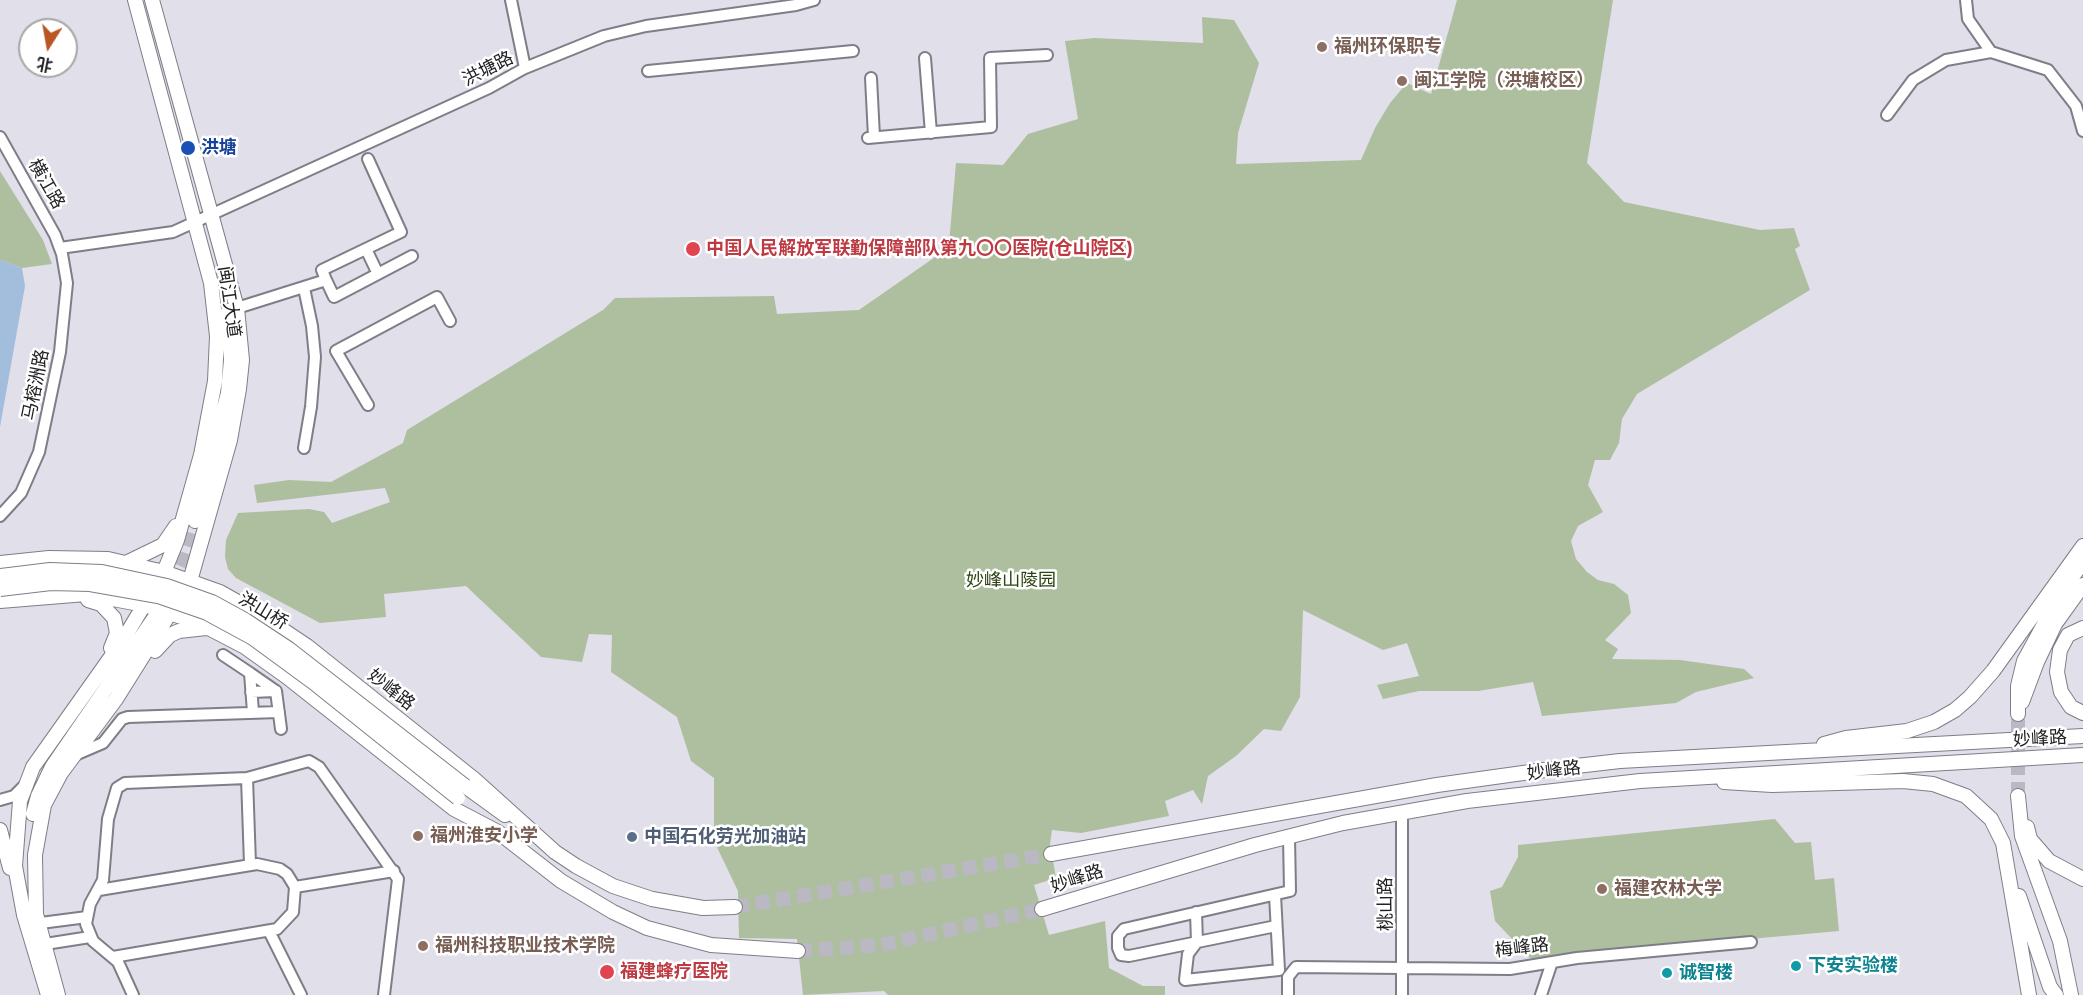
<!DOCTYPE html>
<html>
<head>
<meta charset="utf-8">
<style>
  body { margin:0 }
  #map { position:relative; width:2083px; height:995px; overflow:hidden; background:#e0dfea; font-family:Montserrat,"Noto Sans SC",sans-serif }
  canvas { display:block }
  .north { position:absolute; left:18px; top:18px; width:60px; height:60px; box-sizing:border-box; background:#fff; border:2px solid #a7a7a8; border-radius:50%; rotate:191deg; font-size:16px; font-weight:700; line-height:24px; text-align:center; color:#222225 }
  .north::after { content:''; display:block; margin:auto; width:21px; height:27px; background:#ba5524; clip-path:polygon(50% 0,100% 100%,50% 72%,0 100%) }
</style>
</head>
<body>
<div id="map">
<canvas width="2083" height="995"></canvas>
<div class="north">北</div>
</div>
<script>
const c = document.querySelector('canvas').getContext('2d');
c.lineJoin = 'round';
function paint(path, color) { c.fillStyle = color; c.fill(path, 'evenodd'); }
const shape = rows => new Path2D(rows.map(r => 'M' + r).join(''));
function strokePath(path, color, width, dash) { c.strokeStyle = color; c.lineWidth = width; c.lineCap = dash ? 'butt' : 'round'; c.setLineDash(dash || []); c.stroke(path); }
function label(font, color, halo, rows, align = 'center') {
  c.font = font + ' Montserrat,"Noto Sans SC",sans-serif'; c.lineWidth = 5; c.setLineDash([]); c.textBaseline = 'middle'; c.strokeStyle = halo; c.fillStyle = color; for (const [text, x, y, turn = 0] of rows) {
    c.save(); c.translate(x, y); c.rotate((+turn || 0) * Math.PI / 180); c.textAlign = isNaN(turn) ? turn : align; if (halo) c.strokeText(text, 0, 0); c.fillText(text, 0, 0); c.restore();
  }
}
paint(shape([
  [1457,0,1613,0,1587,163,1624,202,1760,230,1794,228,1800,246,1795,249,1810,290,1637,394,1622,419,1619,443,1610,460,1595,460,1588,485,1603,512,1578,526,1571,541,1576,559,1587,572,1598,580,1614,584,1628,595,1631,613,1605,640,1618,649,1612,659,1680,660,1744,669,1754,678,1696,692,1676,703,1542,716,1533,682,1478,691,1419,691,1383,699,1377,685,1419,676,1407,643,1383,650,1303,610,1300,697,1281,731,1264,729,1236,756,1208,776,1202,804,1193,790,1165,801,1169,816,1081,833,1052,830,1050,844,1056,878,1034,885,1049,935,1105,921,1109,968,1143,986,1165,986,1165,995,888,995,884,991,803,995,797,939,739,938,738,891,714,841,714,778,691,761,677,717,611,672,612,635,589,634,582,662,541,657,466,586,384,594,386,617,320,623,236,578,228,569,225,557,226,540,238,513,309,509,324,512,332,523,390,502,385,488,257,503,254,485,289,480,331,482,403,443,407,430,603,310,615,298,774,296,777,314,859,310,938,255,949,244,956,163,1003,165,1028,134,1078,119,1065,41,1094,38,1203,43,1202,17,1234,20,1259,63,1238,133,1236,164,1361,160,1375,128,1390,103,1407,83,1431,94],
  [0,171,43,240,52,264,22,268,0,260],
  [1775,819,1795,843,1811,842,1815,880,1834,878,1839,931,1538,958,1530,958,1495,921,1490,891,1502,887,1518,857,1518,845]
]), '#adbf9f');
paint(shape([
  [0,260,22,268,25,286,0,427]
]), '#a2bedc');
strokePath(shape([
  [171,585,183,559,195,521],
  [2018,796,2018,714],
  [735,907,1051,854],
  [798,951,881,945,1042,909]
]), '#bab9c3', 14, [14, 7]);
const minor = shape([
  [511,0,525,68],
  [1966,0,1968,19,1991,52],
  [925,58,931,133],
  [648,71,853,51],
  [871,78,874,137],
  [1887,115,1913,80,1946,60,1991,52,2048,70,2076,106,2083,131],
  [0,137,55,235,62,254,67,283,60,352,39,452,21,493,0,516],
  [868,138,991,127,990,58,1047,55],
  [60,248,173,232,489,88,525,68,604,36,646,26,796,5,814,0],
  [366,249,378,274],
  [326,280,334,297,412,256],
  [304,288,312,326,315,357,311,407,304,448],
  [237,308,326,280,322,270,401,232,368,159],
  [368,405,336,351,437,297,450,321],
  [223,655,250,673,253,712],
  [250,673,276,691],
  [251,692,276,691,281,729],
  [75,755,103,743,122,719,128,717,279,712],
  [247,778,250,864],
  [0,800,14,796,25,785],
  [1402,813,1402,995],
  [295,887,394,871],
  [99,890,257,864,280,869,287,874,295,887,293,912,277,929,113,957],
  [1196,912,1197,942,1188,954,1185,980,1279,970,1275,895],
  [33,924,87,917],
  [1276,926,1129,956,1121,955,1118,948,1118,936,1124,929,1290,891,1289,837],
  [269,931,301,995],
  [39,945,90,937],
  [133,995,118,962,93,941,86,924,90,904,103,880,108,819,117,788,125,783,247,778,309,761,319,767,398,879,384,995],
  [1288,995,1288,977,1296,967,1510,969,1577,958,1751,942],
  [1541,995,1552,962]
]);
const major = shape([
  [195,521,228,393,231,360,228,311],
  [128,562,163,545,176,526],
  [0,563,49,558,108,559,164,572,220,592,259,614,307,646,474,779,555,852,576,866,613,886,652,899,703,908,735,907],
  [88,600,101,604,114,618,117,633,111,648],
  [0,601,86,594,145,605,197,622,245,647,287,677,454,809,498,832,561,881,613,912,647,928,711,945,798,951],
  [2083,628,2068,635,2060,650,2057,672,2061,692,2071,707,2083,713],
  [155,651,170,635,179,631,206,628],
  [2022,702,2037,662,2055,624,2083,585],
  [2018,714,2018,686,2024,661,2062,591,2083,562],
  [1824,744,1846,738,1907,731,1934,722,1955,710,1970,697,1993,671,2083,546],
  [1724,782,1772,785,1903,781,1933,784,1966,796,1991,819,2003,843,2029,995],
  [465,786,505,815],
  [2018,796,2022,836,2060,941,2071,995],
  [33,814,38,796,52,767,155,617],
  [2027,827,2030,839,2049,861,2083,879],
  [0,830,10,868],
  [1051,854,1437,785,1559,768,1620,761,2083,736],
  [2019,896,2050,987,2056,995],
  [1042,909,1255,845,1343,823,1467,801,1640,781,2083,755],
  [48,995,24,915,15,866,20,801,33,767,123,640,164,572,177,540,201,455,215,381,217,336,211,283,135,0],
  [58,995,36,914,35,855,44,805,61,773,116,699,190,581,230,440,239,389,242,360,237,308,152,0]
]);
strokePath(minor, '#7e7e87', 14);
strokePath(major, '#7e7e87', 16);
strokePath(minor, '#fff', 10);
strokePath(major, '#fff', 14);
const majorBridge = shape([
  [0,576,50,570,102,572,167,586,212,602,245,620,289,649,465,786],
  [0,589,51,583,90,584,158,596,207,613,253,638,313,682,458,798]
]);
strokePath(majorBridge, '#7e7e87', 16, []);
strokePath(majorBridge, '#fff', 14);
for (const [x, y, r, color] of [
  [1322,47,6,"#8d6e63"],
  [1402,81,6,"#8d6e63"],
  [188,148,8,"#1a4fb4"],
  [693,249,8,"#e0444e"],
  [418,836,6,"#8d6e63"],
  [632,837,6,"#5c6f8a"],
  [1602,889,6,"#8d6e63"],
  [423,946,6,"#8d6e63"],
  [1796,966,6,"#0f9aa8"],
  [607,972,8,"#e0444e"],
  [1667,973,6,"#0f9aa8"]
]) { const dot = new Path2D(); dot.arc(x, y, r, 0, 2 * Math.PI); c.fillStyle = color; c.fill(dot); strokePath(dot, '#fff', 2); }
label('bold 18px', '#785e54', '#fff', [
  ["福州环保职专",1334,47],
  ["闽江学院（洪塘校区）",1414,81],
  ["福州淮安小学",430,836],
  ["福建农林大学",1614,889],
  ["福州科技职业技术学院",435,946]
], 'left');
label('18px', '#222225', '#fff', [
  ["洪塘路",488,69,-27],
  ["横江路",46,184,60],
  ["闽江大道",229,302,82],
  ["马榕洲路",36,385,-79],
  ["洪山桥",263,611,31],
  ["妙峰路",391,690,38],
  ["妙峰路",2040,739,-3],
  ["妙峰路",1554,771,-7],
  ["妙峰路",1077,879,-18],
  ["桃山路",1386,904,-91],
  ["梅峰路",1522,948,-7]
]);
label('bold 18px', '#164399', '#fff', [
  ["洪塘",201,148]
], 'left');
label('bold 18px', '#be3a42', '#fff', [
  ["中国人民解放军联勤保障部队第九〇〇医院(仓山院区)",706,249],
  ["福建蜂疗医院",620,972]
], 'left');
label('18px', '#2b4410', '#fff', [
  ["妙峰山陵园",1011,581]
]);
label('bold 18px', '#4e5e75', '#fff', [
  ["中国石化劳光加油站",644,837]
], 'left');
label('bold 18px', '#0d838f', '#fff', [
  ["下安实验楼",1808,966],
  ["诚智楼",1679,973]
], 'left');
</script>
</body>
</html>
